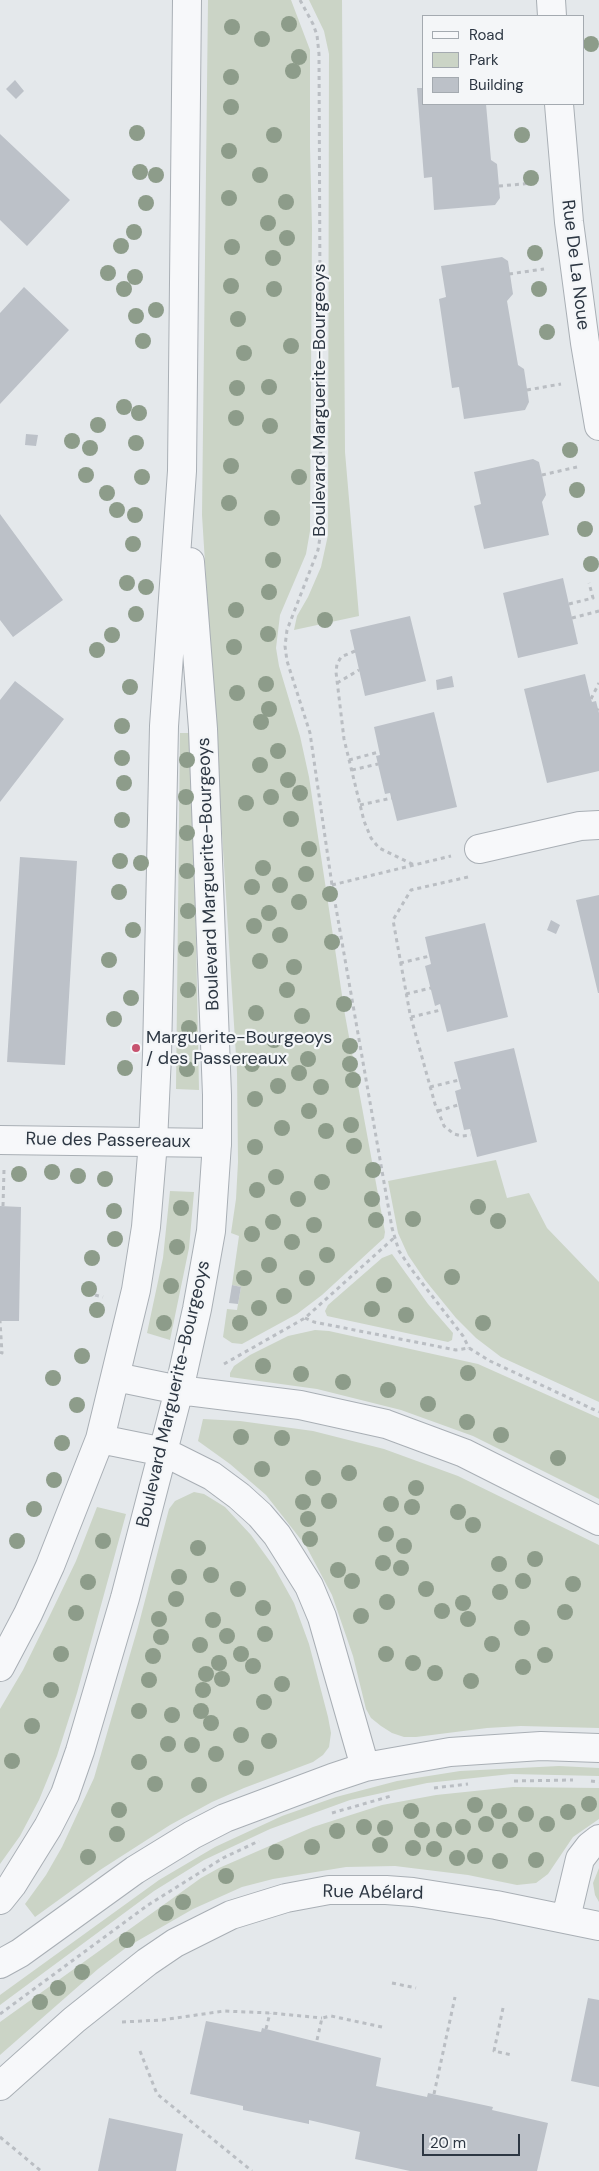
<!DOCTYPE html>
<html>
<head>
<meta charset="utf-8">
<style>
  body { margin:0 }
  #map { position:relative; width:599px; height:2171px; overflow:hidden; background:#e4e8eb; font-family:"DM Sans",sans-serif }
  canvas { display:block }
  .legend { position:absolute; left:422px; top:15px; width:162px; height:90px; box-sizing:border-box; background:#f4f6f8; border:1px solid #a4aab0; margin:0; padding:6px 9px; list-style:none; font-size:15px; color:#2d3743 }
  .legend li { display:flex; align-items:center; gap:10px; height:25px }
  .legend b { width:25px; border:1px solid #a4aab0 }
  .scale { position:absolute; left:422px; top:2134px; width:98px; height:22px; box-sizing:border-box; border:2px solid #2d3743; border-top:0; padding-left:6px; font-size:15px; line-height:18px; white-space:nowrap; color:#2d3743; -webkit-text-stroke:4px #f4f6f8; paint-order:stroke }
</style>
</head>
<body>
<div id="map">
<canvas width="599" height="2171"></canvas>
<ul class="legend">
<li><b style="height:6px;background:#f7f8fa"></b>Road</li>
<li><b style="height:14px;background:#cbd4c6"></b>Park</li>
<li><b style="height:14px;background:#bcc1c8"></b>Building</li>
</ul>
<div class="scale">20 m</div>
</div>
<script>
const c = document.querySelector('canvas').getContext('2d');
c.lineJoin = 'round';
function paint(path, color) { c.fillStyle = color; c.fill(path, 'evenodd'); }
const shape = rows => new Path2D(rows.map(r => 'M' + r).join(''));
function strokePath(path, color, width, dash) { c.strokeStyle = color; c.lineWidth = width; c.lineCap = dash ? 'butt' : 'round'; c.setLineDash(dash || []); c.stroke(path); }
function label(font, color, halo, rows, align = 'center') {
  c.font = font + ' "DM Sans",sans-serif'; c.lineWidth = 4.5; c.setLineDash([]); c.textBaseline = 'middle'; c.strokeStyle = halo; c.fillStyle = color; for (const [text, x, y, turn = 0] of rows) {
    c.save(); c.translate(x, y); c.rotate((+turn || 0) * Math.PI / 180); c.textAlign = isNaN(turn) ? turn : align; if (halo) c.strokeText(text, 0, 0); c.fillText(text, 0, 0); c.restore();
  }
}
paint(shape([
  [208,0,291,0,310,50,310,147,312,228,310,531,306,554,280,615,276,648,279,666,300,736,309,777,345,1015,385,1232,384,1238,322,1295,297,1314,242,1344,232,1343,223,1337,227,1309,237,1310,241,1287,232,1285,239,1236,231,1233,236,1199,238,1162,237,1072,202,515],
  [309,0,342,0,345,452,359,616,294,630,297,616,308,597,321,567,328,535,329,54,324,31],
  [180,733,192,733,199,1090,176,1089],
  [496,1160,507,1198,529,1193,547,1228,599,1282,599,1402,501,1357,476,1338,456,1318,425,1280,408,1255,398,1233,388,1181],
  [170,1191,194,1192,189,1248,170,1340,147,1333,163,1258],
  [392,1254,428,1304,453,1333,452,1340,448,1342,327,1316,325,1311,328,1305,382,1258],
  [315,1330,329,1331,478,1364,599,1418,599,1499,473,1436,401,1410,317,1389,230,1377,230,1373,234,1366,250,1355,288,1336],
  [203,1419,240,1421,313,1431,384,1449,458,1476,599,1545,599,1728,521,1726,487,1728,416,1737,404,1737,392,1733,381,1726,371,1718,366,1709,353,1656,332,1595,306,1546,266,1495,230,1464,198,1441],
  [194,1492,204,1494,225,1507,251,1535,274,1567,294,1603,309,1644,328,1717,331,1733,329,1747,323,1755,313,1762,244,1788,212,1802,170,1825,100,1870,35,1917,25,1904,46,1875,62,1847,94,1778,138,1627,169,1509,175,1501],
  [97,1507,126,1514,77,1693,57,1756,39,1800,20,1836,0,1864,0,1709,23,1670,51,1613,76,1561],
  [559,1766,599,1768,599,1776,511,1774,427,1783,350,1800,270,1829,204,1860,154,1891,0,2005,0,1995,159,1880,215,1847,282,1816,336,1797,397,1781,460,1771],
  [513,1787,599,1788,599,1819,573,1837,548,1874,536,1883,517,1885,468,1875,395,1866,346,1867,273,1879,242,1887,193,1909,127,1947,98,1969,0,2055,0,2022,201,1878,219,1868,313,1827,382,1805,436,1795],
  [599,1868,599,1902,595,1895,593,1883]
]), '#cbd4c6');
paint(shape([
  [15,80,24,91,16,99,6,89],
  [417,88,423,88,423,104,486,104,491,160,497,164,500,198,495,205,434,210,432,177,424,178],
  [0,134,70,200,27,246,0,220],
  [502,257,508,261,513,294,507,301,518,365,524,369,529,402,525,410,464,419,459,387,452,388,439,299,446,297,441,266],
  [24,287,69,330,0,404,0,313],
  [26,434,38,435,36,446,25,445],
  [533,459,539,462,542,475,546,495,542,502,549,535,484,549,474,506,481,504,474,472],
  [0,514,63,600,13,637,0,620],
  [563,578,578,644,518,658,503,593],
  [410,616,426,681,365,696,350,630],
  [585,674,591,699,592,702,596,701,599,713,599,771,547,783,524,689],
  [452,676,454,687,437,690,436,680],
  [15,681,64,719,0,802,0,700],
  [434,712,457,807,397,821,390,793,385,794,376,756,380,755,374,727],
  [20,857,77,861,65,1065,7,1062],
  [599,895,599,993,598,993,576,900],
  [551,920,560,925,556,934,547,930],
  [485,923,508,1017,447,1032,440,1004,435,1006,425,966,431,964,425,937],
  [514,1048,537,1142,477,1157,470,1129,464,1130,455,1091,461,1089,454,1062],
  [0,1206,21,1207,19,1321,0,1321],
  [232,1285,241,1287,238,1304,229,1303],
  [588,1998,599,2000,599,2087,571,2081],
  [206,2021,261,2032,262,2028,266,2029,381,2058,376,2086,427,2097,428,2093,493,2107,492,2110,548,2123,537,2171,410,2171,355,2159,360,2132,309,2120,309,2124,243,2110,243,2106,190,2094],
  [109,2118,183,2134,176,2171,98,2171]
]), '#bcc1c8');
const minor = shape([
  [551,0,552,16],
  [559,104,569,222,585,343,599,426],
  [479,849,580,826,599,825],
  [0,1140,217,1143],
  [566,1918,580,1859,590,1846,599,1839],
  [0,2086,74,2020,147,1962,175,1943,231,1915,286,1898,329,1890,386,1890,413,1892,496,1905,599,1926]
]);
const tertiary = shape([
  [116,1377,179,1390,300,1405,386,1424,464,1453,599,1521],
  [100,1439,164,1452,212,1476,239,1496,260,1515,277,1535,309,1586,322,1617,365,1767],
  [0,1667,28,1614,50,1566,100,1439,136,1290,146,1227,153,1142,157,1055,164,726,182,471,187,0],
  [0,1900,12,1885,48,1827,65,1794,80,1751,125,1598,179,1390,197,1309,211,1231,217,1143,217,1095,203,729,190,562],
  [0,1964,20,1953,135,1870,192,1835,225,1818,332,1778,365,1767,450,1752,541,1746,599,1748]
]);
strokePath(minor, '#a9afb5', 30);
strokePath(tertiary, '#a9afb5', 30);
strokePath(shape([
  [300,0,313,24,317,35,319,54,321,531,318,550,287,630,285,646,287,661,310,733,332,885,392,1228,399,1251,412,1270,463,1336,469,1348],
  [499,186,534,183],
  [509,274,544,269],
  [527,390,561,384],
  [542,475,577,467],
  [569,604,593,598,589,583],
  [572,618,599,611],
  [355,651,341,657,337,664,336,672,344,739,364,821,371,838,379,848,414,865],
  [337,683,359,670],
  [591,699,599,683],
  [598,710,599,709],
  [349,760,379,752],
  [352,770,378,764],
  [360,805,392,798],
  [468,877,411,890,393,920,410,1014,435,1104,444,1126,454,1134,462,1136,471,1135],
  [332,885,451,856],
  [400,963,430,956],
  [406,994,431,988],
  [411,1017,441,1010],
  [430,1087,459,1080],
  [438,1111,458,1105],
  [3,1206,4,1170],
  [95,1295,103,1297],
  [305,1318,314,1322,456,1350,469,1348,490,1361,599,1412],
  [0,1352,2,1353,0,1321],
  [224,1364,305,1318,395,1237],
  [514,1781,573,1780],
  [591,1781,599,1782],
  [434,1788,468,1784],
  [332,1813,391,1796],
  [392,1983,416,1988],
  [503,2008,494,2051,512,2055],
  [0,2014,148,1905,223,1858,259,1841],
  [122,2022,162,2020,224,2011,271,2013,322,2018],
  [266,2029,270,2013],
  [317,2040,322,2018,331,2016,382,2027],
  [140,2051,157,2094,252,2171],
  [434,2094,455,1997],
  [0,2137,41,2171]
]), '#babec3', 3, [4, 4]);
strokePath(minor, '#f7f8fa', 28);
strokePath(tertiary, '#f7f8fa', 28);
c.fillStyle = '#8d9c8a';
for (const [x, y] of [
  [289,24],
  [232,27],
  [262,39],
  [591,44],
  [299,57],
  [293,71],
  [231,77],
  [231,107],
  [137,133],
  [274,135],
  [522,135],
  [229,151],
  [140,172],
  [156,175],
  [260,175],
  [531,178],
  [229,198],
  [286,202],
  [146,203],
  [268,223],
  [134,232],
  [287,238],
  [121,246],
  [232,247],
  [535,253],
  [273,258],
  [108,273],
  [135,277],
  [231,286],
  [124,289],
  [274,289],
  [539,289],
  [156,310],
  [136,316],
  [238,319],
  [547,332],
  [143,341],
  [291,346],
  [244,353],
  [269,387],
  [237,388],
  [124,407],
  [139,413],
  [236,418],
  [98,425],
  [270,426],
  [72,441],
  [136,443],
  [90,448],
  [570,450],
  [231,466],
  [86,475],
  [142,477],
  [299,477],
  [577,490],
  [107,493],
  [229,503],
  [117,510],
  [135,515],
  [272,518],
  [585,529],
  [133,544],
  [273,560],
  [591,564],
  [127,583],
  [146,587],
  [269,592],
  [236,610],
  [136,614],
  [325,620],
  [268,634],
  [112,635],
  [234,647],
  [97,650],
  [266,684],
  [130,687],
  [237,693],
  [269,709],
  [261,722],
  [122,726],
  [278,751],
  [122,758],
  [187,760],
  [260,765],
  [288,780],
  [124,783],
  [300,793],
  [186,797],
  [271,797],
  [246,803],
  [291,819],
  [122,820],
  [187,833],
  [309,849],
  [120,861],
  [141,863],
  [263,868],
  [187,871],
  [306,874],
  [280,885],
  [252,887],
  [119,892],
  [330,894],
  [299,902],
  [188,911],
  [269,913],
  [254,926],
  [133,930],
  [280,935],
  [332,942],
  [186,949],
  [109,960],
  [260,961],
  [294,967],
  [188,990],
  [287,990],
  [131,998],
  [344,1004],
  [256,1013],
  [302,1016],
  [114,1019],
  [189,1028],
  [274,1040],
  [350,1046],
  [308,1059],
  [252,1064],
  [350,1064],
  [125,1068],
  [187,1069],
  [299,1073],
  [353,1080],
  [278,1086],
  [321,1087],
  [255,1099],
  [309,1111],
  [351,1125],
  [282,1128],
  [326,1131],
  [354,1146],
  [255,1147],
  [373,1170],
  [52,1172],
  [19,1174],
  [78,1176],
  [276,1177],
  [105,1179],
  [322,1182],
  [257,1190],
  [298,1199],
  [372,1199],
  [478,1207],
  [181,1208],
  [114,1211],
  [413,1219],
  [376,1220],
  [498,1221],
  [273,1222],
  [314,1225],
  [252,1234],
  [115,1239],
  [292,1242],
  [177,1247],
  [327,1255],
  [92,1258],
  [269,1265],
  [452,1277],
  [244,1278],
  [307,1278],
  [384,1285],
  [171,1286],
  [89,1289],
  [284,1296],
  [259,1308],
  [372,1309],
  [97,1310],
  [406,1315],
  [164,1323],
  [240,1323],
  [483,1323],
  [82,1356],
  [263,1366],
  [468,1373],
  [301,1374],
  [53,1378],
  [343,1382],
  [388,1390],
  [428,1404],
  [77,1405],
  [467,1422],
  [501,1435],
  [241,1437],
  [282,1438],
  [62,1443],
  [558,1458],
  [262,1469],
  [349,1473],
  [313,1478],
  [54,1480],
  [416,1488],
  [329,1501],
  [303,1502],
  [391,1504],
  [412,1507],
  [34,1509],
  [458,1512],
  [308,1519],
  [473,1525],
  [386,1534],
  [310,1539],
  [17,1541],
  [103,1541],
  [404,1546],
  [198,1548],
  [535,1559],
  [383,1563],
  [499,1564],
  [401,1568],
  [338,1570],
  [211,1575],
  [179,1577],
  [352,1581],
  [523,1581],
  [88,1582],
  [573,1584],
  [238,1589],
  [426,1589],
  [500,1592],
  [176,1599],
  [387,1602],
  [463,1603],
  [263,1608],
  [442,1611],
  [565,1612],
  [76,1613],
  [361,1616],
  [159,1619],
  [468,1619],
  [213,1620],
  [522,1628],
  [265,1634],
  [227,1636],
  [161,1637],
  [492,1644],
  [200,1645],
  [61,1654],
  [241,1654],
  [386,1654],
  [545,1655],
  [153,1656],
  [219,1663],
  [413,1663],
  [253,1666],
  [523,1667],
  [435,1673],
  [206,1674],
  [222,1679],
  [149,1680],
  [471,1681],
  [282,1684],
  [51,1690],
  [203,1690],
  [264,1702],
  [139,1711],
  [201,1711],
  [172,1715],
  [211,1723],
  [32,1726],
  [241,1735],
  [269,1741],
  [168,1744],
  [192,1745],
  [216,1754],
  [12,1761],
  [139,1762],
  [246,1768],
  [155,1784],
  [199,1785],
  [589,1804],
  [475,1805],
  [119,1810],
  [411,1811],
  [499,1811],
  [568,1812],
  [526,1814],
  [486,1824],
  [547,1824],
  [364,1827],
  [463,1827],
  [385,1828],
  [422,1830],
  [444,1830],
  [510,1830],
  [337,1831],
  [117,1834],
  [380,1845],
  [312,1847],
  [413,1848],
  [434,1849],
  [276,1852],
  [475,1856],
  [88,1857],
  [457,1858],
  [536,1860],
  [500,1861],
  [226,1876],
  [183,1902],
  [166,1913],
  [127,1940],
  [82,1972],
  [58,1988],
  [40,2002]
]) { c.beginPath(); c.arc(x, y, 8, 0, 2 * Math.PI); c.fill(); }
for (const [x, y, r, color] of [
  [136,1048,5,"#c7536f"]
]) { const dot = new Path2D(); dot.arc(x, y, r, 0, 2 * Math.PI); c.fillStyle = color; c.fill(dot); strokePath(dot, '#f4f6f8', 2); }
label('18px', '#2d3743', '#f4f6f8', [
  ["Rue De La Noue",575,265,83],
  ["Boulevard Marguerite-Bourgeoys",320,400,-90],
  ["Boulevard Marguerite-Bourgeoys",209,874,-92],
  ["Rue des Passereaux",108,1141,1],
  ["Boulevard Marguerite-Bourgeoys",174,1394,-77],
  ["Rue Abélard",373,1893,1]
]);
label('18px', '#2d3743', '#f4f6f8', [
  ["Marguerite-Bourgeoys",146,1038],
  ["/ des Passereaux",146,1059]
], 'left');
</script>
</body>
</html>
